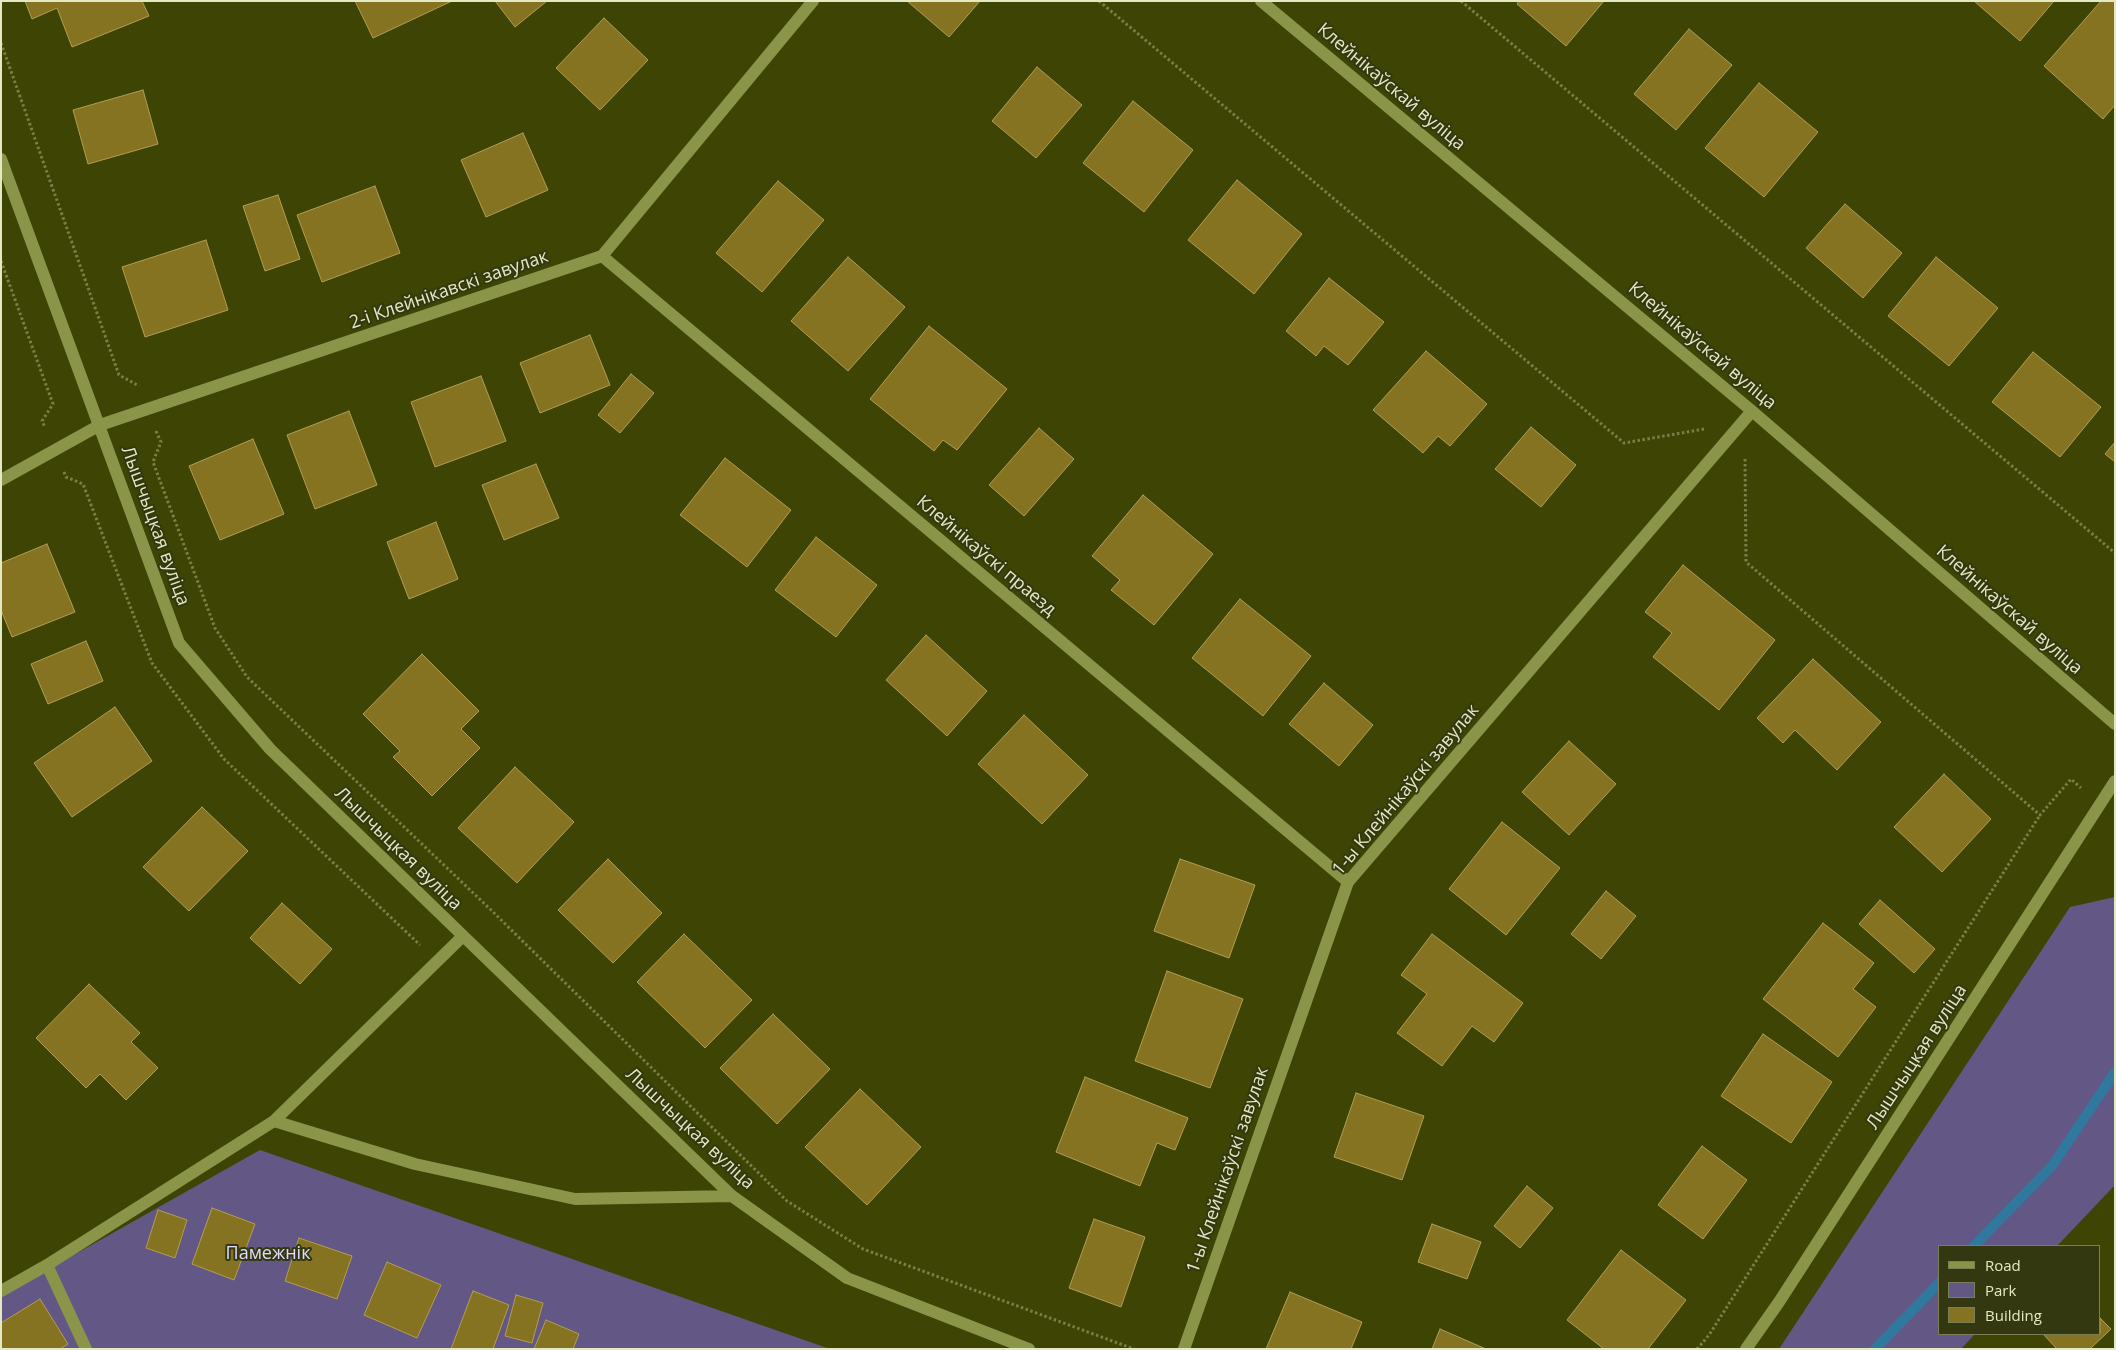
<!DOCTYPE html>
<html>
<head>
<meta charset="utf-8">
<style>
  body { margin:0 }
  #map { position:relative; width:2116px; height:1350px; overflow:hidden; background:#3e4404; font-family:"Open Sans",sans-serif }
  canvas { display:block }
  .frame { position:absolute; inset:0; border:2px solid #e2e9c3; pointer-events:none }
  .legend { position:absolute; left:1938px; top:1245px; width:162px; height:90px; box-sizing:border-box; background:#343810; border:1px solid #7a7f58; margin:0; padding:6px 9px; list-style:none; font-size:15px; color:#e2e9c3 }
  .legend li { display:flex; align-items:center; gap:10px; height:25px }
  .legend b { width:25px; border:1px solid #7a7f58 }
</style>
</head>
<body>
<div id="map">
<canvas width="2116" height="1350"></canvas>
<div class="frame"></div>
<ul class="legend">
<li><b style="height:6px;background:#8b954a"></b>Road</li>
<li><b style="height:14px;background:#635785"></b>Park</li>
<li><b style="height:14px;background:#867322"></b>Building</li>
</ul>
</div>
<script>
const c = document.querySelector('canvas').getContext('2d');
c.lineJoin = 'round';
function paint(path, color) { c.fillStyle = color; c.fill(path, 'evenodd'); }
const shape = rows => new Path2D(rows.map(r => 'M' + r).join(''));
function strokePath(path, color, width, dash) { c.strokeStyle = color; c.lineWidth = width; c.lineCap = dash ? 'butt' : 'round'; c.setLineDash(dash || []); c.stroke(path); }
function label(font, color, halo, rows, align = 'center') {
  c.font = font + ' "Open Sans",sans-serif'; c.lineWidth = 4; c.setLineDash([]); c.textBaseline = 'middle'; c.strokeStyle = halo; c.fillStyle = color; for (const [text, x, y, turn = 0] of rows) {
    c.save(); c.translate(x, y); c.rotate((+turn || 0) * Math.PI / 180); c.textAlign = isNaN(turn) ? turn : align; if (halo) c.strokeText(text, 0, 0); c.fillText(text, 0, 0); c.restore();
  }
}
paint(shape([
  [2115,897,2115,1185,2057,1246,1940,1246,1940,1334,1975,1334,1961,1349,1779,1349,2070,907],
  [260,1150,830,1349,1,1349,1,1296]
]), '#635785');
strokePath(shape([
  [1974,1246,2052,1166,2115,1072],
  [1875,1349,1940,1282]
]), '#31789e', 10);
const building = shape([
  [25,1,142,1,149,16,72,47,57,8,32,19,25,1],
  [355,1,452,1,373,38,355,1],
  [495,1,547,1,515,27,495,1],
  [907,1,980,1,949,37,907,1],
  [1519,1,1604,1,1566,46,1517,4,1519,1],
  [1974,1,2054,1,2020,41,1974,1],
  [2101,1,2115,1,2115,105,2103,119,2044,66,2101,1],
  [604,18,648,60,600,110,556,68,604,18],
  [1689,29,1732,65,1676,130,1634,94,1689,29],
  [1037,67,1082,105,1036,158,992,121,1037,67],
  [1759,83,1818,132,1764,197,1705,148,1759,83],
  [143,90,158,144,88,164,73,110,143,90],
  [1133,101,1193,150,1144,212,1083,163,1133,101],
  [523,133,548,190,486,217,461,160,523,133],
  [1237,180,1302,234,1254,294,1188,240,1237,180],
  [778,181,824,220,762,292,716,253,778,181],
  [375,186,400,253,322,282,297,215,375,186],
  [278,195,300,259,265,271,243,206,278,195],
  [1845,204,1902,253,1863,298,1806,248,1845,204],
  [206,240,228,310,145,337,122,267,206,240],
  [848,257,905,307,848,371,791,321,848,257],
  [1936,257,1998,308,1949,366,1888,316,1936,257],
  [1329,278,1384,322,1348,365,1324,346,1316,356,1286,331,1329,278],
  [929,326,1007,389,957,450,943,440,934,451,870,399,929,326],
  [590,335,610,385,540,413,520,363,590,335],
  [1426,351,1487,404,1450,446,1438,436,1423,453,1373,410,1426,351],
  [2033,352,2101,407,2060,457,1992,402,2033,352],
  [631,374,654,393,620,433,598,415,631,374],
  [481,376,506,441,435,467,411,402,481,376],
  [349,411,377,485,315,509,287,435,349,411],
  [1531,427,1576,465,1541,507,1495,469,1531,427],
  [1039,428,1074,459,1024,516,989,485,1039,428],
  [253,439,284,514,220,540,189,466,253,439],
  [2115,442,2115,462,2105,454,2115,442],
  [725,458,791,510,747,567,680,515,725,458],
  [536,464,559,518,504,540,482,485,536,464],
  [1143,495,1213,554,1154,625,1111,590,1120,580,1092,556,1143,495],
  [436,522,458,579,409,599,387,542,436,522],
  [816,537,877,585,836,637,775,590,816,537],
  [47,544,75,612,12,637,1,610,1,563,47,544],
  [1683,565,1775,640,1719,710,1653,657,1672,633,1645,612,1683,565],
  [1240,599,1311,656,1263,716,1192,658,1240,599],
  [926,635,987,691,947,736,886,680,926,635],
  [86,641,103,681,48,704,31,664,86,641],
  [422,654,479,711,461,729,480,748,432,796,393,757,400,751,363,714,422,654],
  [1813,659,1881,722,1837,770,1795,730,1783,743,1757,718,1813,659],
  [1324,683,1373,725,1339,766,1289,724,1324,683],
  [115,707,152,761,72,817,34,763,115,707],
  [1024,715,1088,775,1042,824,978,764,1024,715],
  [1569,741,1616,784,1569,835,1522,792,1569,741],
  [515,767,574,822,517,883,458,828,515,767],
  [1944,774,1991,819,1942,872,1894,827,1944,774],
  [202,807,248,851,189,911,143,867,202,807],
  [1502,822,1560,868,1506,935,1449,889,1502,822],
  [608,859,662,913,613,963,558,910,608,859],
  [1180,859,1255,885,1229,958,1154,931,1180,859],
  [1606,891,1636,916,1601,959,1571,934,1606,891],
  [1880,900,1935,949,1914,973,1859,924,1880,900],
  [282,903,332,949,300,984,250,938,282,903],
  [1823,923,1874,963,1853,989,1876,1007,1838,1057,1763,999,1823,923],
  [684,934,752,1000,705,1048,637,982,684,934],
  [1432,934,1523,1003,1494,1042,1472,1026,1442,1066,1397,1033,1427,994,1401,975,1432,934],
  [1167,971,1243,999,1210,1088,1135,1061,1167,971],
  [89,984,140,1033,131,1042,158,1068,126,1100,100,1074,86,1088,36,1038,89,984],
  [773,1014,830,1069,777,1124,720,1068,773,1014],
  [1763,1034,1832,1082,1791,1143,1721,1096,1763,1034],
  [1085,1077,1188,1118,1175,1150,1157,1143,1140,1186,1056,1152,1085,1077],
  [860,1089,921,1147,867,1205,805,1147,860,1089],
  [1356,1093,1424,1116,1402,1180,1334,1157,1356,1093],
  [1702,1146,1747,1180,1703,1239,1658,1205,1702,1146],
  [1527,1186,1553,1208,1520,1248,1494,1226,1527,1186],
  [212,1208,255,1224,234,1280,192,1264,212,1208],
  [158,1210,187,1220,175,1258,146,1248,158,1210],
  [1094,1219,1145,1237,1121,1307,1069,1288,1094,1219],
  [1432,1224,1481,1242,1467,1279,1418,1262,1432,1224],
  [299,1238,352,1256,337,1299,285,1281,299,1238],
  [1621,1250,1686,1300,1648,1349,1604,1349,1567,1320,1621,1250],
  [387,1262,441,1285,417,1338,364,1315,387,1262],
  [473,1291,509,1305,493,1349,451,1349,473,1291],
  [1290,1292,1362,1322,1351,1349,1266,1349,1290,1292],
  [516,1295,543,1303,532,1343,505,1336,516,1295],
  [40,1299,68,1344,60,1349,1,1349,1,1323,40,1299],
  [2100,1318,2111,1329,2090,1349,2057,1349,2043,1334,2100,1334,2100,1318],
  [546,1320,579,1334,573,1349,534,1349,546,1320],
  [1440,1329,1486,1349,1432,1349,1440,1329]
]);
paint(building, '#867322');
strokePath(building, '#b29e51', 1);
strokePath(shape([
  [1099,1,1624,443,1704,429],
  [1461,1,2115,553],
  [1,43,119,375,139,386],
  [1,261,53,404,42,421,45,427],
  [156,431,161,442,153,462,215,628,247,677,490,909,787,1201,863,1249,1134,1349],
  [1745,459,1746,562,2040,815,2071,779,2081,788],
  [64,472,66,477,83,484,152,663,224,759,420,945],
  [1697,1349,1709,1335,2040,815]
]), '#797f49', 3, [2.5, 2.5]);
strokePath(shape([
  [1261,1,1752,411,2115,724],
  [1,159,179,643,270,749,732,1196,847,1278,1029,1349],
  [602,256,1348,882],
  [1,480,100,425,602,256,813,1],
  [274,1121,415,1164,575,1199,732,1196],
  [47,1265,86,1349],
  [1,1291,47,1265,274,1121,463,936],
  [1184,1349,1348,882,1752,411],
  [1746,1349,1779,1302,2115,781]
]), '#8b954a', 12);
label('18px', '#e2e9c3', '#343810', [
  ["Клейнікаўскай вуліца",1391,87,40],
  ["2-і Клейнікавскі завулак",449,290,-19],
  ["Клейнікаўскай вуліца",1702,346,40],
  ["Лышчыцкая вуліца",155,526,70],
  ["Клейнікаўскі праезд",986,556,40],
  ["Клейнікаўскай вуліца",2009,610,41],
  ["1-ы Клейнікаўскі завулак",1406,790,-50],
  ["Лышчыцкая вуліца",398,849,44],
  ["Лышчыцкая вуліца",1917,1057,-57],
  ["Лышчыцкая вуліца",690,1129,43],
  ["1-ы Клейнікаўскі завулак",1228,1170,-71]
]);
label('18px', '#e1dafd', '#343810', [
  ["Памежнік",268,1254]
]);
</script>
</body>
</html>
